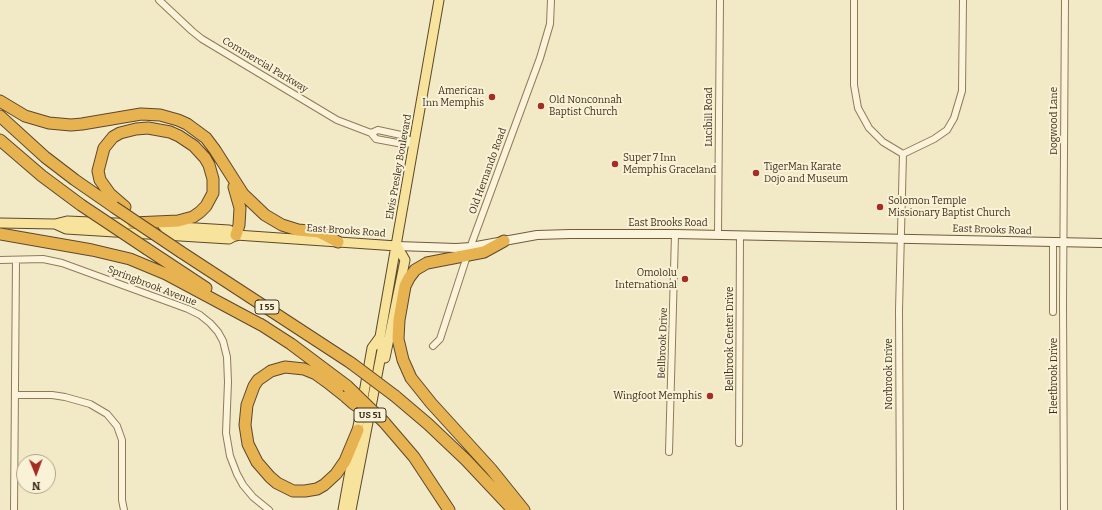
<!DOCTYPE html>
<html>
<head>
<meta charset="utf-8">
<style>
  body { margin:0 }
  #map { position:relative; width:1102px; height:510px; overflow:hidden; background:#f2e9c6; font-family:Bitter,serif }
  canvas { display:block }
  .north { position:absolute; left:16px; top:454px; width:40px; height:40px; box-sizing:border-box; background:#f9f2d6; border:1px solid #aea58c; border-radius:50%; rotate:179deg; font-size:11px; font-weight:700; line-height:16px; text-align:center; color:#3e311e }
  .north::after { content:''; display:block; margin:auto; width:14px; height:18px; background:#a42e24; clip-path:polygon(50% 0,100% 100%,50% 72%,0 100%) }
</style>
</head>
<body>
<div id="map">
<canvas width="1102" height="510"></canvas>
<div class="north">N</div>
</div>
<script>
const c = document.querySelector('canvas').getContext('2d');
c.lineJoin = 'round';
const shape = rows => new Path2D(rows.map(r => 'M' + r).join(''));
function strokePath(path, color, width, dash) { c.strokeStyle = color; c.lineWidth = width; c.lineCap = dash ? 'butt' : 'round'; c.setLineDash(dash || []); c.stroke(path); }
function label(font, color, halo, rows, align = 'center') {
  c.font = font + ' Bitter,serif'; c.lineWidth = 4; c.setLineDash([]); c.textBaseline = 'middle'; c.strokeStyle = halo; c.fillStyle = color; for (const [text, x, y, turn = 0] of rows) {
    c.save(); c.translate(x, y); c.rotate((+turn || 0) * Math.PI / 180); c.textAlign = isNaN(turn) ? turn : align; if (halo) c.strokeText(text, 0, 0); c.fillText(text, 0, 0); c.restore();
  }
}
const minor = shape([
  [159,0,192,31,202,39,337,120,371,133],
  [854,0,854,85,858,108,869,128,883,142,903,154],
  [378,130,401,135,414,143,403,144,376,139,371,133,378,130],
  [903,154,934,139,947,130,954,118,962,91,963,0],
  [718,234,720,0],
  [0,260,43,259,62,263,188,309,200,315,210,323,218,332,223,341,227,357,228,382,226,433,230,456,237,474,243,485,253,497,269,510],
  [1053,312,1053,242],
  [433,346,440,339,467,256,540,58,550,24,551,0],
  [15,395,52,395,65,397,90,404,107,414,117,426,122,440,122,500,124,510],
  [739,443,740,235],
  [669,452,675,234],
  [14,510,16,260],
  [900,510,899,310,903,154],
  [1064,510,1063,303,1065,0]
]);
const secondary = shape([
  [397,246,456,248,471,247,537,235,570,234,675,234,1102,243]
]);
const primary = shape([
  [0,223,55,224,67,221,140,224],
  [55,224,66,229,229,239,236,235,397,246],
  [163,226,229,230,236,235],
  [385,358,405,260,397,246],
  [343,510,372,348,380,337],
  [351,510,382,350,380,337,439,0]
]);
const motorway = shape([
  [0,101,25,116,49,123,71,125,82,124,141,114,160,115,178,120,187,124,206,138,215,150,243,194,265,215,282,225,298,230,319,232,338,242],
  [0,116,45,157,75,180,114,207],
  [0,140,42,176,81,205],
  [234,187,240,208,239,225,236,235],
  [125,207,110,194,100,180,98,171,104,148,113,137,120,133,136,129,148,128,170,132,179,136,194,146,205,158,209,165,213,179,213,193,206,206,200,212,193,217,178,221,133,223],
  [0,234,92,250,130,259,166,274,265,327],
  [504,241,484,252,427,263,415,270,409,278,405,286,399,320,398,339,403,360,411,378,431,403,491,469,524,510],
  [147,249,206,288],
  [181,252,351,363],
  [260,324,291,344,347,386],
  [395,396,428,424,466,460,513,510],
  [346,397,327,382,316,374,304,369,285,367,271,371,258,380,254,386,247,405,245,425,248,444,257,462,270,477,277,483,293,491,305,491,317,489,324,485,336,474,345,461,358,430],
  [384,422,414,457,449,510]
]);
strokePath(minor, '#8f7b59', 8);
strokePath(secondary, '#715b3c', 10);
strokePath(primary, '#5d482e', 11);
strokePath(motorway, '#5d482e', 13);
strokePath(minor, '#fcf4da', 6);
strokePath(secondary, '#fcf4da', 8);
strokePath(primary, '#f7e39b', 9);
strokePath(motorway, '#e7b250', 11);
const motorwayBridge = shape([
  [81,205,147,249],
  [114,207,181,252],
  [351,363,395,396],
  [347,386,384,422],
  [346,397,354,404,370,414]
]);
strokePath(motorwayBridge, '#5d482e', 13, []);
strokePath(motorwayBridge, '#e7b250', 11);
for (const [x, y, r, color] of [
  [492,97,4,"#a42e24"],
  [541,106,4,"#a42e24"],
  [615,164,4,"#a42e24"],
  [756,173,4,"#a42e24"],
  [880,207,4,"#a42e24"],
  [685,279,4,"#a42e24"],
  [710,396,4,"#a42e24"]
]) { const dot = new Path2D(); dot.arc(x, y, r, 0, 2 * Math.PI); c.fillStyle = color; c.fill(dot); strokePath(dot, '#f9f2d6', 1.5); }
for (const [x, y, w] of [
  [267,307,24],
  [370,415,32]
]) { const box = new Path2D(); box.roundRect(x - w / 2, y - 7, w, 14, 3); c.fillStyle = '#f9f2d6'; c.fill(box); strokePath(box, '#3e311e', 1); }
label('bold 9px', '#3e311e', null, [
  ["I 55",267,307],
  ["US 51",370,415]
]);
label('10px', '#3e311e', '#f9f2d6', [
  ["Commercial Parkway",265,65,31],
  ["Lucibill Road",709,117,-90],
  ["Dogwood Lane",1054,121,-90],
  ["Elvis Presley Boulevard",399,167,-80],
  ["Old Hernando Road",488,171,-70],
  ["East Brooks Road",668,223],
  ["East Brooks Road",992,230,2],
  ["East Brooks Road",346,231,4],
  ["Springbrook Avenue",152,286,21],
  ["Bellbrook Center Drive",730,339,-90],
  ["Bellbrook Drive",663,343,-88],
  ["Norbrook Drive",889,374,-90],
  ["Fleetbrook Drive",1054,376,-90]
]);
label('10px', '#3e311e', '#f9f2d6', [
  ["American",484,91,"right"],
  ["Inn Memphis",484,103,"right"],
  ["Old Nonconnah",549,100],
  ["Baptist Church",549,112],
  ["Super 7 Inn",623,158],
  ["Memphis Graceland",623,170],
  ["TigerMan Karate",764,167],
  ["Dojo and Museum",764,179],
  ["Solomon Temple",888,201],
  ["Missionary Baptist Church",888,213],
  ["Omololu",677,273,"right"],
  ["International",677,285,"right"],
  ["Wingfoot Memphis",702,396,"right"]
], 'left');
</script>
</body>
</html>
